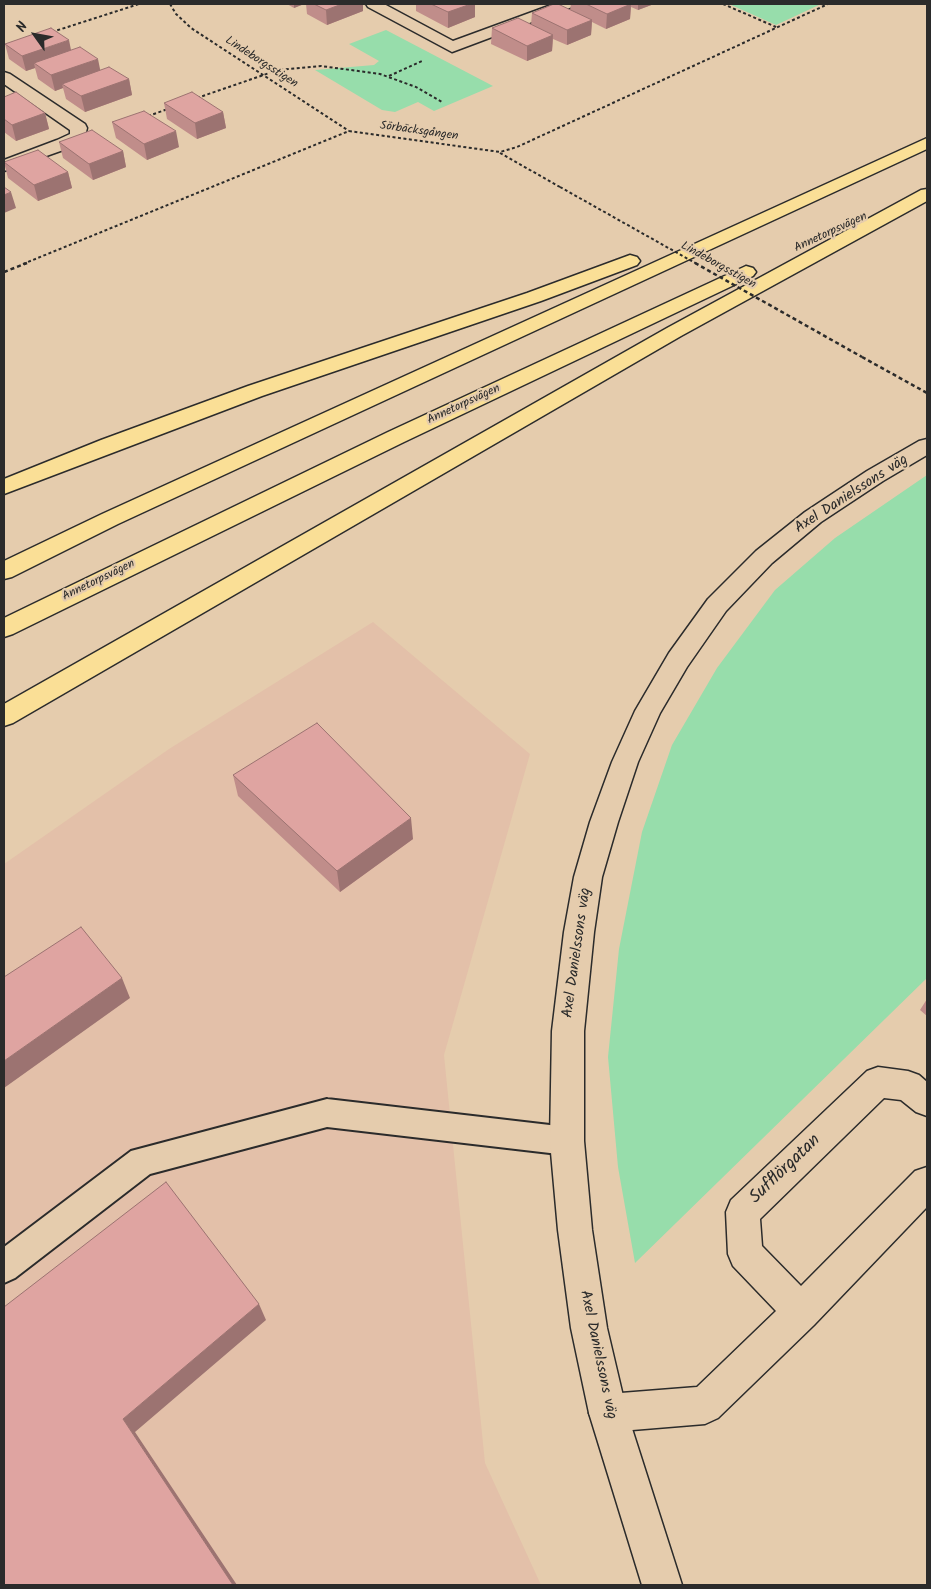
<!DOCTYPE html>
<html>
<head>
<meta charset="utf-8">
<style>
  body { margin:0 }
  #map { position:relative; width:931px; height:1589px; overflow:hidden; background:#e5ccad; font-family:Kalam,sans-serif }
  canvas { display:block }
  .frame { position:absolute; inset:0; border:5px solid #2b2b2b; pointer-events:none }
  .north { position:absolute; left:10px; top:10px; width:50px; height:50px; -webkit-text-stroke:4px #e5ccad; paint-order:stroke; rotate:302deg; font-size:14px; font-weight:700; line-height:20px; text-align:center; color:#2b2b2b }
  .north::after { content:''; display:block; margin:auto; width:18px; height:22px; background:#2b2b2b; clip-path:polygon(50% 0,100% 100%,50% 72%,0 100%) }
</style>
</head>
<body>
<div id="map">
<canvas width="931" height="1589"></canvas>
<div class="frame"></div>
<div class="north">N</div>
</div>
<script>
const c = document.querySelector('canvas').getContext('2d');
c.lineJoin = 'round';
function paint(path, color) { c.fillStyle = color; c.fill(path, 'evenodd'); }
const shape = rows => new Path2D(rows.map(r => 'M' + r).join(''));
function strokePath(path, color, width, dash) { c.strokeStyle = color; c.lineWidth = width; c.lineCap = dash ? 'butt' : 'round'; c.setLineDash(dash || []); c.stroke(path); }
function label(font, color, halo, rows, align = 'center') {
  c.font = font + ' Kalam,sans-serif'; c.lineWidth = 4.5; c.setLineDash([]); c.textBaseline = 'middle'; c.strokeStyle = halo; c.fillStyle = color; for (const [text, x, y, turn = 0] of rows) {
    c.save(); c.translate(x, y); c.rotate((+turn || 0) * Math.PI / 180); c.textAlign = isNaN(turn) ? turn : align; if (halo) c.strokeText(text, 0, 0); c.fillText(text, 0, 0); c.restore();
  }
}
paint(shape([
  [373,622,530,754,444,1055,485,1463,541,1585,4,1585,4,864,169,749]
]), '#e3c0a9');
paint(shape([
  [729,4,821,4,776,25],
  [386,30,493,86,434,111,418,102,395,112,382,110,315,70,374,65,379,61,349,44],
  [927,475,927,978,635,1263,618,1167,608,1057,619,949,642,832,672,745,717,668,775,590,835,538]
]), '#97ddab');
const service = shape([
  [327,1099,567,1127,578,1131,582,1141,578,1151,567,1155,327,1127,150,1174,15,1278,4,1283,4,1247,131,1151,327,1099]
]);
const minor = shape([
  [366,4,384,4,453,41,554,4,574,4,572,7,452,52,368,7,366,4],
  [4,72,10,74,85,124,87,128,84,140,69,148,4,171,4,160,57,140,70,134,70,130,4,84,4,72],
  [878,1067,908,1071,919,1075,927,1082,927,1116,916,1112,901,1100,884,1098,760,1219,762,1246,801,1286,915,1171,927,1167,927,1207,814,1325,718,1418,705,1424,608,1432,595,1426,589,1413,595,1400,608,1394,697,1387,776,1311,733,1266,728,1254,726,1212,731,1200,867,1071,878,1067]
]);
const tertiary = shape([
  [927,439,927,455,883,481,821,522,772,563,726,611,687,667,660,713,638,762,618,822,602,877,594,932,584,1031,584,1141,592,1230,607,1328,627,1413,682,1585,642,1585,589,1413,571,1328,558,1230,550,1141,552,1031,564,932,574,877,590,822,612,762,635,711,669,653,708,599,756,551,805,512,867,471,919,441,927,439]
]);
const primary = shape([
  [927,138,927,149,118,524,12,577,4,579,4,561,102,514,927,138],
  [927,189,927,201,681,336,13,723,4,726,4,704,667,328,921,190,927,189],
  [630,255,637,257,640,261,637,265,541,301,262,396,4,494,4,479,101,440,248,386,527,293,630,255],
  [746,266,753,268,756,272,753,276,404,442,13,634,4,637,4,618,388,432,746,266]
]);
strokePath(service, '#2b2b2b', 4);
strokePath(minor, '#2b2b2b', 3);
strokePath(tertiary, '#2b2b2b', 3);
strokePath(primary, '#2b2b2b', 3);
strokePath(shape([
  [170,4,176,14,191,28,349,131],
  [723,4,776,27],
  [52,32,139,4],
  [389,76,422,61],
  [197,98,278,70,321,66,380,74,416,87,442,102],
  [148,116,168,109],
  [500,153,560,187],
  [23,264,349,131,500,152,517,147,828,4]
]), '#2b2b2b', 2, [3, 2.5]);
strokePath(shape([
  [4,272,27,263],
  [862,357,927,393]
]), '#2b2b2b', 2.5, [4, 3]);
paint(service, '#e5ccad');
paint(minor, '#e5ccad');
paint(tertiary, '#e5ccad');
paint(primary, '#fadf96');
strokePath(shape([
  [560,187,697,264]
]), '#2b2b2b', 2, [3, 2.5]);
strokePath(shape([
  [695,263,862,357]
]), '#2b2b2b', 2.5, [4, 3]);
paint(shape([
  [287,4,304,4,294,8],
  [306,4,363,4,363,11,327,25,307,14],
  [416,4,475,4,475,17,448,28,416,11],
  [571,4,654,4,638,10,631,7,630,19,606,29,592,22,591,35,567,45,553,39,552,51,527,61,491,44,492,28,531,25,532,13,570,10],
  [5,44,71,50,100,70,129,79,132,95,85,112,66,99,63,88,55,91,38,79,35,68,26,71,9,59],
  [4,97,45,113,49,129,16,141,4,132],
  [164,103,223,112,226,128,197,139,167,119],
  [112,122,179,147,147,160,116,138],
  [59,142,123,151,126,167,93,180,63,158],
  [4,162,68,172,72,188,38,201,8,178],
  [233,775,413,839,340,892,238,796],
  [927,999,927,1016,920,1010]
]), '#c08d8a');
paint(shape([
  [294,4,304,4,294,8],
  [342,4,363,4,363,11,327,25,326,10],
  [471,4,475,4,475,17,448,28,448,12],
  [631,4,630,19,606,29,607,14],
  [638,4,654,4,638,10],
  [592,20,591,35,567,45,567,30],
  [553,35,552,51,527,61,527,46],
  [69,40,72,55,34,63,35,68,26,71,22,56],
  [98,59,101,74,62,84,63,88,55,91,51,75],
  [129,79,132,95,85,112,81,96],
  [223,112,226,128,197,139,195,123],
  [45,113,49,129,16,141,12,125],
  [176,131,179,147,147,160,144,144],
  [123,151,126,167,93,180,89,164],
  [68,172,72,188,38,201,34,185],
  [11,192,16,208,4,213,4,195],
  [411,818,413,839,340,892,337,871],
  [122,978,130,998,4,1088,4,1061],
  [259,1304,266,1320,135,1432,237,1585,233,1585,123,1419]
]), '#9c7371');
const building = shape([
  [314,4,342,4,326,10,314,4],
  [431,4,471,4,448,12,431,4],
  [554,4,558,4,592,20,567,30,532,13,554,4],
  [586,4,631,4,607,14,586,4],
  [518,18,553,35,527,46,492,28,518,18],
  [51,28,69,40,22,56,5,44,51,28],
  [80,47,98,59,51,75,34,63,80,47],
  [109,67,129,79,81,96,62,84,109,67],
  [16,92,45,113,12,125,4,119,4,97,16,92],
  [192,92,223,112,195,123,164,103,192,92],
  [144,111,176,131,144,144,112,122,144,111],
  [92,130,123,151,89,164,59,142,92,130],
  [38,150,68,172,34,185,4,162,38,150],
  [4,187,11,192,4,195,4,187],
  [317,723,411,818,337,871,233,775,317,723],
  [81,927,122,978,4,1061,4,977,81,927],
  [166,1182,259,1304,123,1419,233,1585,4,1585,4,1307,166,1182]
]);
paint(building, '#dfa4a1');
strokePath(building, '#9c7371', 1);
label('12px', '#2b2b2b', '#e5ccad', [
  ["Lindeborgsstigen",261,63,33],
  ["Sörbäcksgången",419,132,8],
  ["Annetorpsvägen",831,233,-25],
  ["Lindeborgsstigen",718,266,29],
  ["Annetorpsvägen",464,405,-25],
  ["Annetorpsvägen",99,581,-26]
]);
label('15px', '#2b2b2b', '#e5ccad', [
  ["Axel Danielssons väg",852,495,-33],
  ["Axel Danielssons väg",578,953,-82],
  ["Axel Danielssons väg",597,1355,78]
]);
label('18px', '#2b2b2b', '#e5ccad', [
  ["Sufflörgatan",786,1170,-44]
]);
</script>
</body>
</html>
